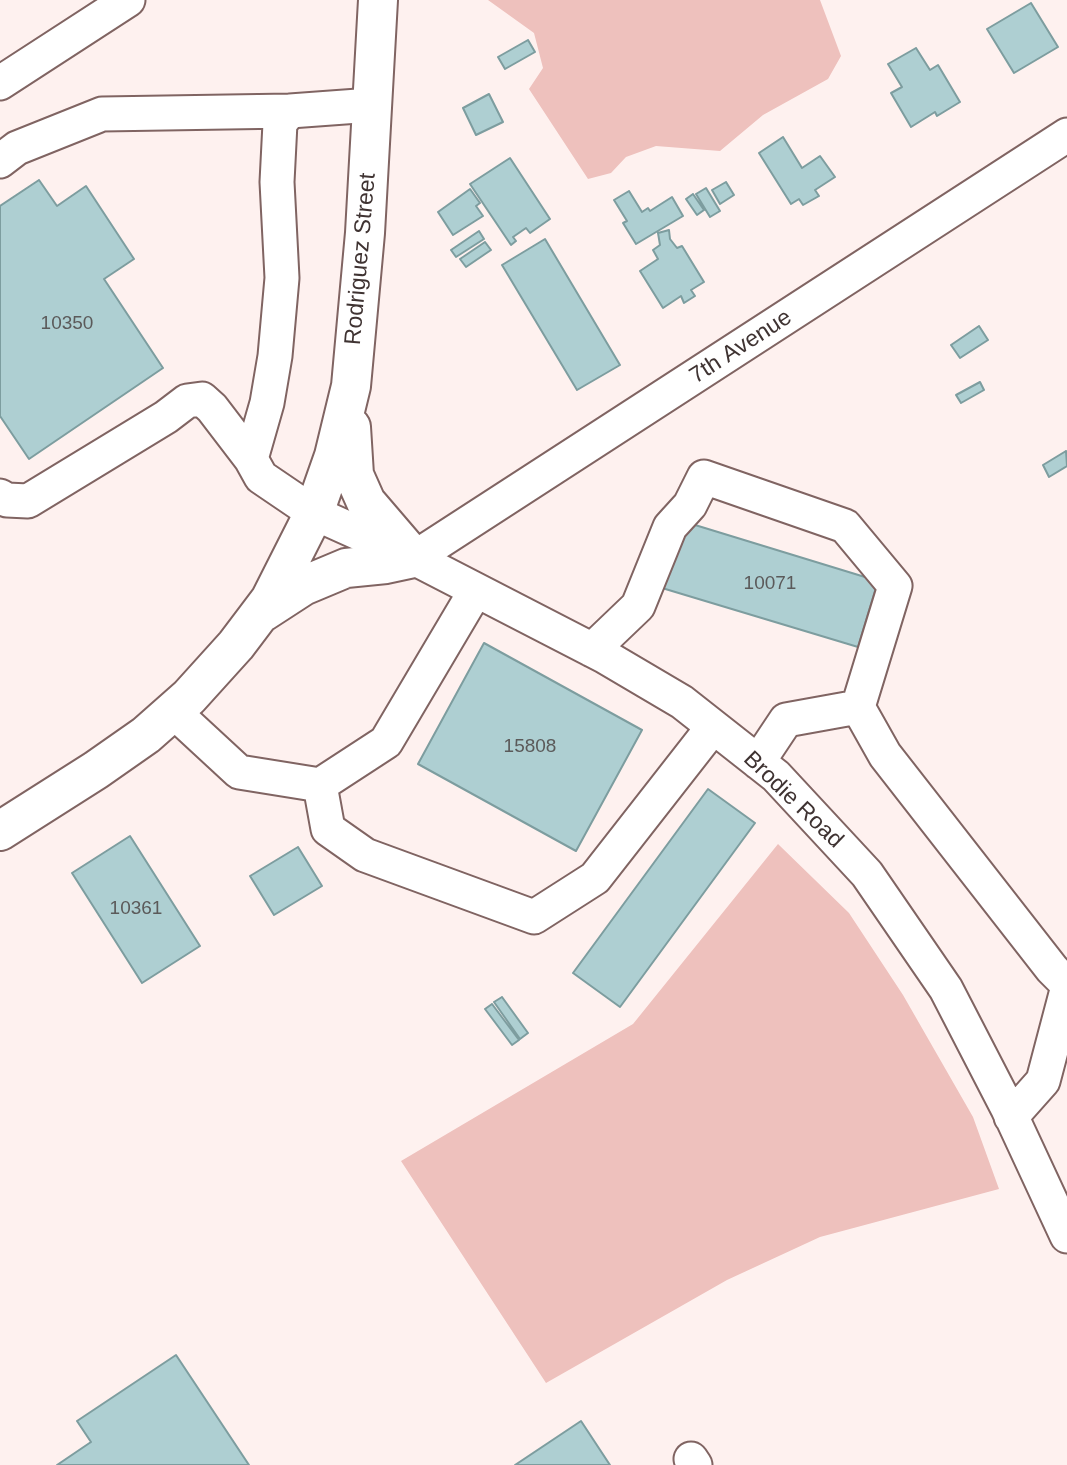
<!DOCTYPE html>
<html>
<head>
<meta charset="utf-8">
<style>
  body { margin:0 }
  canvas { display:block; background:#fef1ef }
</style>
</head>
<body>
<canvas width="1067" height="1465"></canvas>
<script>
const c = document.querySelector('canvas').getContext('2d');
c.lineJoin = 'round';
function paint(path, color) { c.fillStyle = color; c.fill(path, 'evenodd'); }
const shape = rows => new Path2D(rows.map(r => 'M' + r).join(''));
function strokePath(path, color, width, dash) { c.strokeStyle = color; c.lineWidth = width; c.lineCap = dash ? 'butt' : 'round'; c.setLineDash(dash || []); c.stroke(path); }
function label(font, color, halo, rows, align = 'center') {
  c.font = font + ' Arial,sans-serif'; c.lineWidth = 5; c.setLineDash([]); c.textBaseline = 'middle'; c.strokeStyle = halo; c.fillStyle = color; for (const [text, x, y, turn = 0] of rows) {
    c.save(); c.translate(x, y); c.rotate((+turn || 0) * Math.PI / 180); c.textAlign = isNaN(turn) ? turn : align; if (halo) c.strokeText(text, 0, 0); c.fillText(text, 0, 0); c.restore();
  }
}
paint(shape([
  [488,0,820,0,841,56,828,79,763,115,720,151,656,146,626,157,611,173,588,179,529,89,543,68,534,33],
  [778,844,849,913,903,995,973,1117,999,1189,820,1237,727,1280,546,1383,401,1161,633,1024]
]), '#eec1bd');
const building = shape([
  [1031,3,1058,47,1014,73,987,29,1031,3],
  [528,40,535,52,505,69,498,57,528,40],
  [916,48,930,70,938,65,960,102,937,116,935,112,911,127,891,93,902,87,888,64,916,48],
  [489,94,503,122,476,135,463,108,489,94],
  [783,137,802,168,820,156,835,177,815,190,819,196,803,205,799,199,791,204,759,153,783,137],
  [510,158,550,219,530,233,526,228,513,237,516,241,511,245,470,184,510,158],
  [39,180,57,206,86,186,134,259,104,279,163,368,29,459,0,416,0,206,39,180],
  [726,182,734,195,720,204,712,190,726,182],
  [706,188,720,211,710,217,696,194,706,188],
  [470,189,480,203,476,206,483,216,453,235,438,212,470,189],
  [629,191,642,212,648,208,650,211,672,197,683,216,636,244,623,223,627,221,614,200,629,191],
  [693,194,704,210,697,215,686,199,693,194],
  [669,230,670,239,677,248,682,246,704,282,691,290,695,296,684,303,681,296,663,308,640,271,658,259,653,250,660,245,658,233,669,230],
  [479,231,484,239,456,257,451,250,479,231],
  [545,239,620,365,577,390,502,265,545,239],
  [485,242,491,250,466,267,460,259,485,242],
  [979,326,988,340,960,358,951,345,979,326],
  [980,382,984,390,961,403,956,395,980,382],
  [1066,451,1067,466,1049,477,1043,465,1066,451],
  [682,521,878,581,858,647,662,588,682,521],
  [484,643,642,730,576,851,418,764,484,643],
  [708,789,755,823,620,1007,573,973,708,789],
  [130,836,200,946,142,983,72,873,130,836],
  [298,847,322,886,274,915,250,876,298,847],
  [502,997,528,1033,520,1039,494,1002,502,997],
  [492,1004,519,1040,512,1045,485,1009,492,1004],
  [176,1355,249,1465,57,1465,91,1442,77,1421,176,1355],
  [581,1421,610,1465,515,1465,581,1421]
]);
paint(building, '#aecfd2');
strokePath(building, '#7d9d9f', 2);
const minor = shape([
  [0,83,128,0],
  [372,105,290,111,280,123,277,182,282,278,275,356,267,403,251,459,261,477,314,513,414,558,604,656,682,702,776,776,867,874,946,989,1008,1109,1067,1236],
  [0,161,17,148,102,114,290,111],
  [0,496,7,500,28,501,166,417,187,401,202,399,212,408,251,459],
  [414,558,1067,135],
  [592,650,638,606,670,527,690,505,704,477,845,526,895,586,858,707,885,755,1052,969,1067,984],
  [173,711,239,772,320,785,386,742,476,590],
  [758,762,786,720,858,707],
  [320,785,328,829,365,855,534,917,595,878,713,727],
  [1011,1117,1043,1081,1067,990],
  [691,1459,695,1465]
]);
const major = shape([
  [263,612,303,586,346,568,386,564,414,558,366,502,354,475,351,427],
  [0,831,96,770,146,735,189,697,236,645,270,600,314,513,334,456,351,386,365,233,378,0]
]);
strokePath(minor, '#806462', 37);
strokePath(major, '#806462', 42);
strokePath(minor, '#fff', 33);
strokePath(major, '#fff', 38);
label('19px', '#5b5a5a', null, [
  ["10350",67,324],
  ["10071",770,584],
  ["15808",530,747],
  ["10361",136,909]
]);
label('23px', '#3f3332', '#fff', [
  ["Rodriguez Street",361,259,-85],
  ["7th Avenue",741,347,-33],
  ["Brodie Road",793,800,44]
]);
</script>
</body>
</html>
